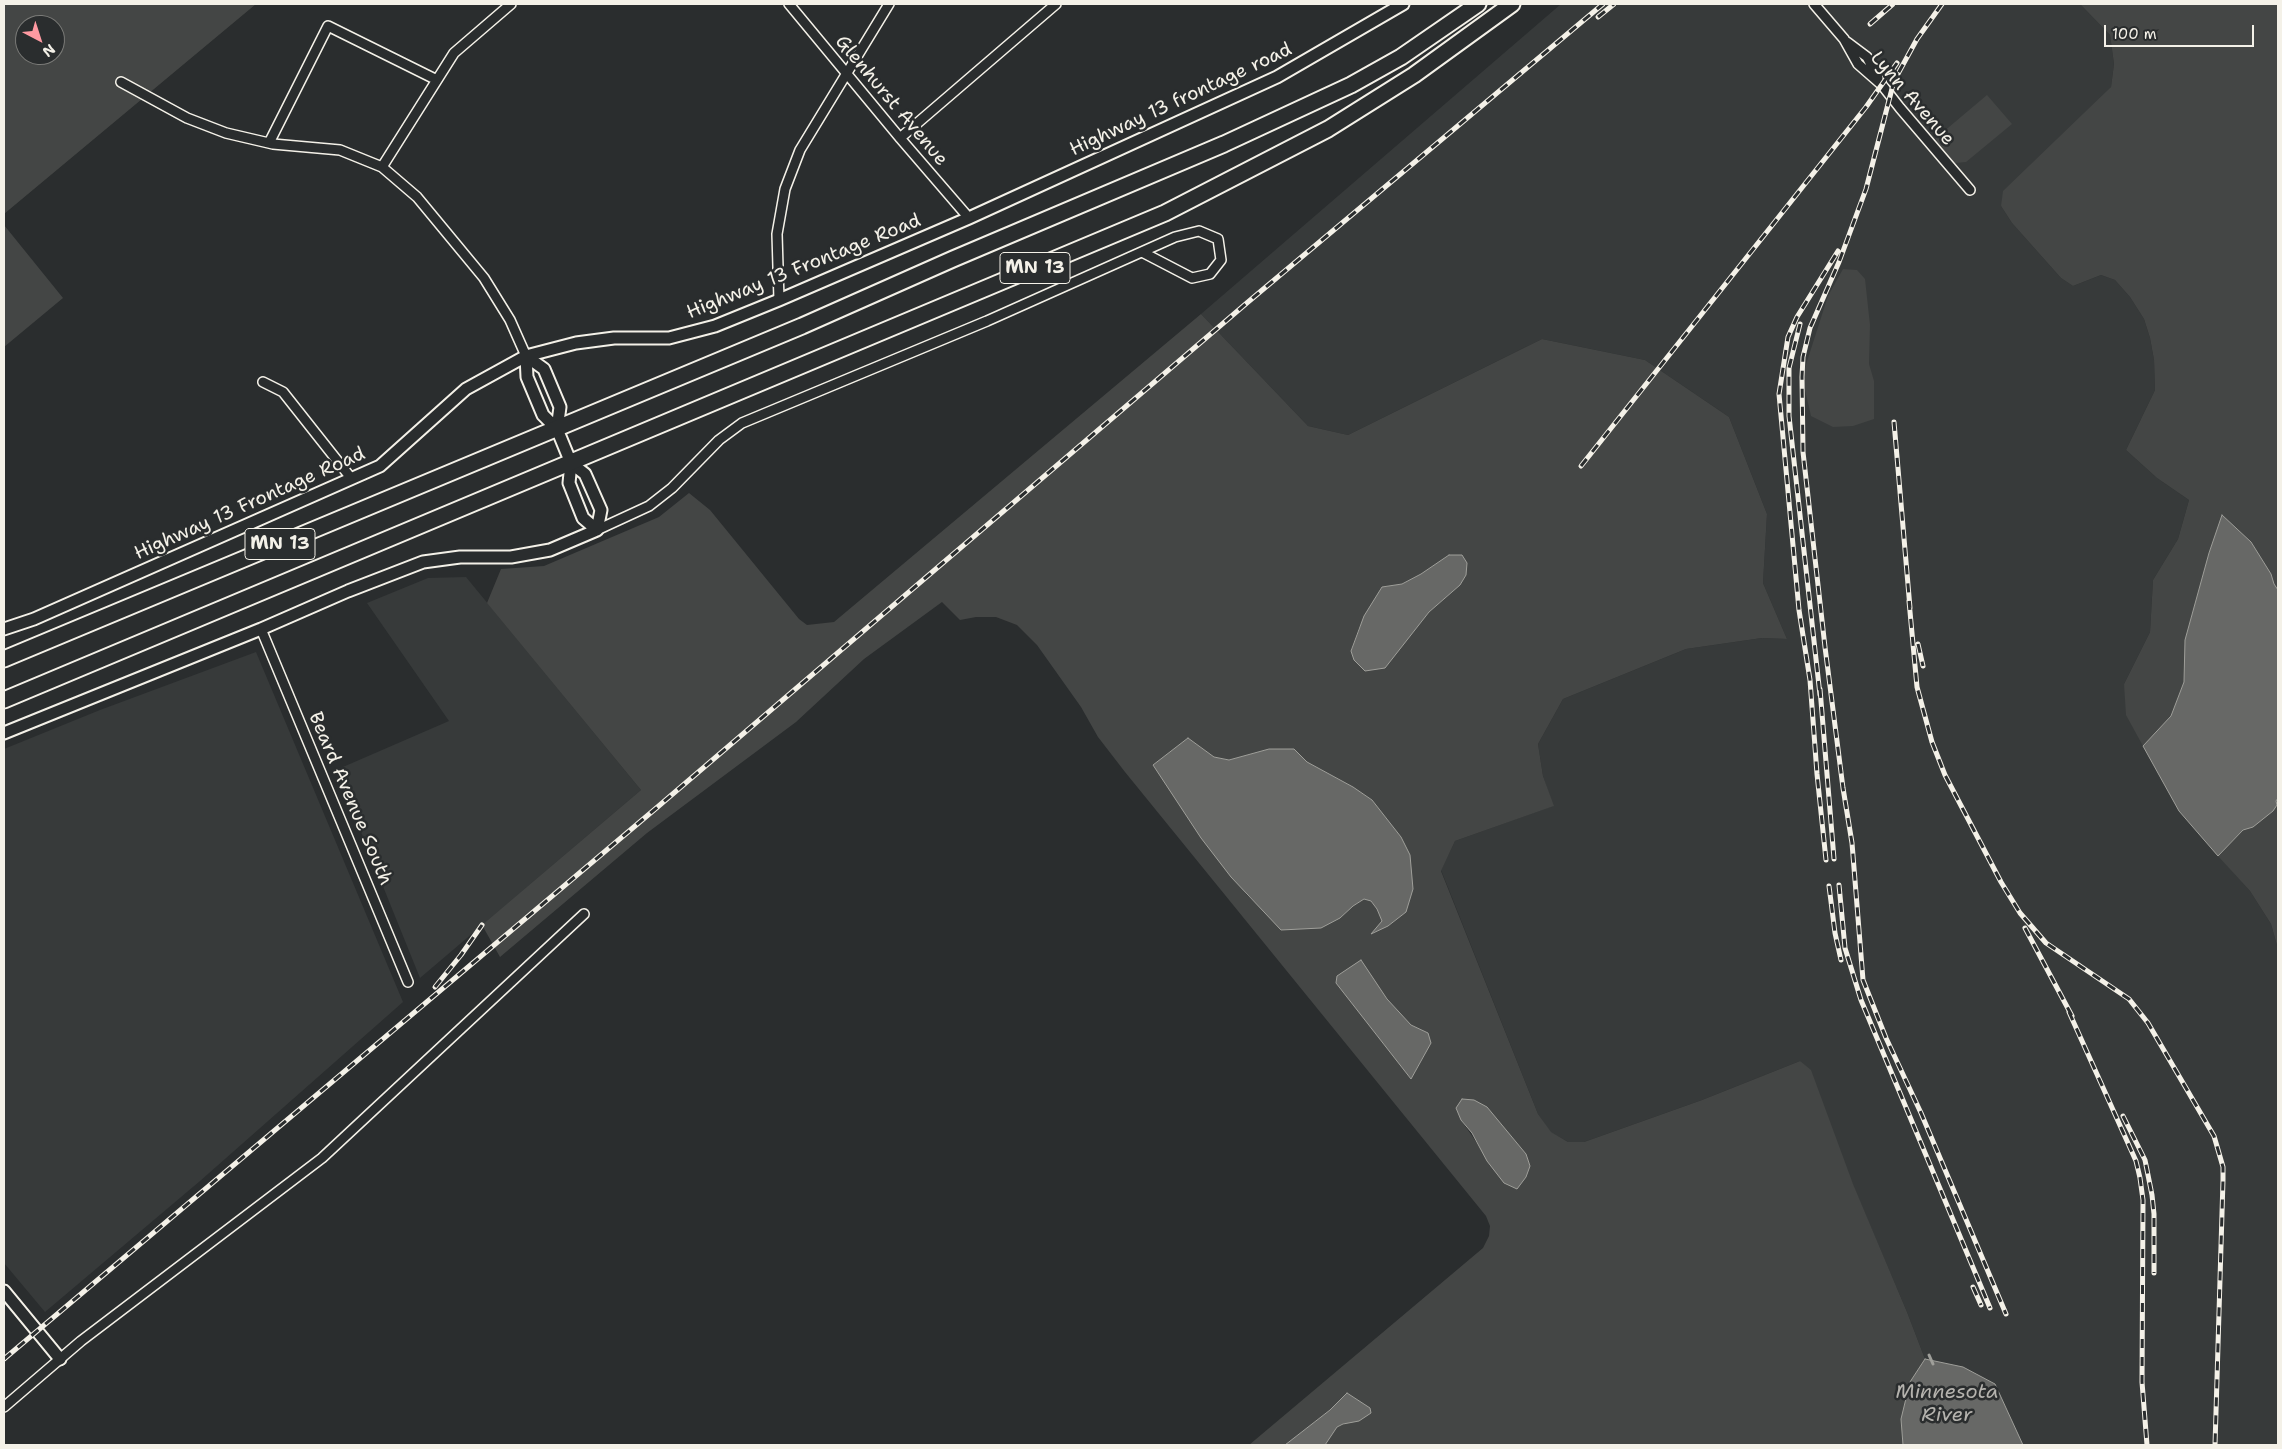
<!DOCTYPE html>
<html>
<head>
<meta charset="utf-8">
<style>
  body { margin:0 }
  #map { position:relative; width:2282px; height:1449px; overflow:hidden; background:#2a2d2e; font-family:"Shantell Sans",sans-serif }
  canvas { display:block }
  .frame { position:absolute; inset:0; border:5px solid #f4f1e8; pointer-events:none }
  .north { position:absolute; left:15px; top:15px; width:50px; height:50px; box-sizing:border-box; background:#2a2d2e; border:1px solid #7b7b78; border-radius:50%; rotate:140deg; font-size:14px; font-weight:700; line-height:20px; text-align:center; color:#f4f1e8 }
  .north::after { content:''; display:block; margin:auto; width:18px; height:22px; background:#ff9aa2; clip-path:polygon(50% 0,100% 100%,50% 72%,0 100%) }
  .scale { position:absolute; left:2104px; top:25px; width:150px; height:22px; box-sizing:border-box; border:2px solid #f4f1e8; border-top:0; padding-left:6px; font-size:15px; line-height:18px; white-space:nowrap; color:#f4f1e8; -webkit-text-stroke:4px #2a2d2e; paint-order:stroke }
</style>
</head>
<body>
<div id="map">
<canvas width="2282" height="1449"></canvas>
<div class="frame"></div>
<div class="north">N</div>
<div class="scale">100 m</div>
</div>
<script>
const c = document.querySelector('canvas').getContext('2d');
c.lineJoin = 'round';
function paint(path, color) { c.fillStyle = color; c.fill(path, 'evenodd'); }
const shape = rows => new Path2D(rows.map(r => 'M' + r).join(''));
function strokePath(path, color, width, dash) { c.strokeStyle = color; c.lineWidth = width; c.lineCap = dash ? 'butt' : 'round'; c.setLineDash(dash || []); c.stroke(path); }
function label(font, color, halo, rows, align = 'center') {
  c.font = font + ' "Shantell Sans",sans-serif'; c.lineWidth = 5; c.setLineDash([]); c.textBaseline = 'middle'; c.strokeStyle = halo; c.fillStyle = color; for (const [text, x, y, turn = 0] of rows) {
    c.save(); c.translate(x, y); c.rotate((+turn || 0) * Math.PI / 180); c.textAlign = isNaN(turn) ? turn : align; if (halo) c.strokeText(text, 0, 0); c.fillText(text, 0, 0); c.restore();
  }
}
paint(shape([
  [1561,4,2080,4,2110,35,2114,64,2111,87,2001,206,2012,223,2061,278,2073,286,2101,275,2115,280,2130,297,2144,319,2150,338,2154,360,2155,390,2126,450,2157,478,2189,500,2178,539,2153,580,2150,632,2124,684,2179,811,2250,891,2271,924,2278,949,2278,1445,2023,1445,1995,1384,1963,1367,1925,1359,1907,1312,1800,1061,1702,1100,1584,1142,1568,1142,1550,1132,1538,1114,1441,870,1455,841,1553,806,1543,776,1538,744,1563,699,1686,649,1762,638,1787,639,1763,583,1767,514,1729,417,1645,360,1542,339,1348,435,1308,426,1201,314],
  [466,577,641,790,420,978,336,770,449,721,367,603,428,578],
  [256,652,403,1002,200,1181,45,1312,4,1263,4,749,100,710]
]), '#373a3a');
paint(shape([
  [4,4,256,4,4,214],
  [25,25,55,25,55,55,25,55],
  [2080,4,2278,4,2278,590,2274,584,2271,574,2251,542,2222,515,2209,553,2185,640,2184,682,2171,716,2143,746,2126,715,2124,684,2150,632,2153,580,2178,539,2189,500,2157,478,2126,450,2155,390,2154,360,2150,338,2144,319,2130,297,2115,280,2101,275,2073,286,2061,278,2012,223,2001,206,2003,191,2111,87,2114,64,2110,35],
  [1987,95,2012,124,1966,162,1955,163,1937,145,1936,138],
  [4,225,63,298,4,347],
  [1843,269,1857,270,1865,279,1870,325,1869,364,1874,381,1874,419,1853,426,1833,427,1811,416,1802,377,1828,296],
  [1201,314,1308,426,1348,435,1542,339,1645,360,1729,417,1767,514,1763,583,1787,639,1762,638,1686,649,1563,699,1538,744,1543,776,1554,806,1455,841,1441,871,1538,1114,1551,1132,1568,1142,1584,1142,1702,1100,1800,1061,1811,1070,1853,1184,1907,1312,1925,1359,1910,1383,1902,1419,1903,1445,1325,1445,1337,1427,1371,1413,1369,1408,1347,1393,1330,1410,1285,1445,1249,1445,1483,1248,1489,1236,1490,1226,1486,1216,1125,772,1098,737,1081,707,1037,645,1017,625,996,617,976,617,960,620,942,602,864,659,796,722,647,833,500,957,482,925,641,790,487,603,501,569,544,566,659,517,689,493,710,510,799,619,807,625,834,622],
  [1449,555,1460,585,1429,612,1397,652,1351,650,1359,628,1382,587,1402,584,1421,574],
  [1188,738,1214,757,1229,760,1269,749,1294,749,1307,762,1353,787,1372,800,1401,837,1406,912,1388,926,1382,921,1377,909,1371,901,1364,899,1353,906,1340,918,1261,908,1247,895,1153,765],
  [1361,961,1387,999,1411,1025,1428,1033,1424,1056,1411,1079,1336,983,1338,976],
  [1486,1107,1526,1154,1495,1169,1461,1120],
  [2278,798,2278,949,2271,924,2250,891,2218,856,2243,830,2253,826]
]), '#444645');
const water = shape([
  [2222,515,2251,542,2271,574,2274,584,2278,590,2278,798,2276,801,2277,805,2273,811,2253,827,2243,830,2218,856,2179,811,2143,746,2171,716,2184,682,2185,640,2209,553,2222,515],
  [1449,555,1462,555,1467,563,1466,575,1460,585,1429,612,1385,668,1365,671,1354,660,1351,651,1364,616,1382,587,1402,584,1421,574,1449,555],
  [1188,738,1214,757,1229,760,1269,749,1294,749,1307,762,1353,787,1372,800,1401,837,1410,855,1413,889,1406,912,1388,926,1371,934,1382,921,1377,909,1371,901,1364,899,1353,906,1340,918,1321,928,1281,930,1231,877,1201,838,1153,765,1188,738],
  [1361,960,1387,999,1411,1025,1428,1033,1431,1043,1411,1079,1336,983,1337,976,1361,960],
  [1462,1099,1474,1100,1487,1107,1526,1154,1530,1166,1526,1177,1517,1189,1504,1183,1487,1161,1472,1133,1461,1120,1456,1108,1462,1099],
  [1925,1359,1963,1367,1995,1384,2023,1445,1903,1445,1901,1419,1910,1382,1925,1359],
  [1347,1393,1370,1408,1371,1413,1359,1421,1343,1424,1337,1427,1325,1445,1285,1445,1330,1410,1347,1393]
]);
paint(water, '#676866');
strokePath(water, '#9f9f9a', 1);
strokePath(shape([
  [1929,1355,1933,1364]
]), '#9f9f9a', 3);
const minor = shape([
  [789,4,900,138,969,218],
  [1814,4,1844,39,1858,64,1882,85,1900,108,1970,190],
  [1847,42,1867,57,1878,78],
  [121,82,187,118,226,133,273,144,340,150,382,167,417,197,484,278,510,320,526,356],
  [900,138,1056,4],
  [269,143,328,26,437,80],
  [382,167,454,53,511,4],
  [779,300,777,234,785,189,800,150,889,4],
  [263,382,283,392,351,478],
  [597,530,649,506,672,488,719,440,742,423,987,321,1175,237,1199,231,1218,239,1221,260,1210,274,1192,278,1142,252],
  [261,629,408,982],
  [4,1407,81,1341,322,1158,584,914]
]);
const tertiary = shape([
  [526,356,527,377,543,415,557,429,571,463,569,483,583,518,597,530],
  [526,356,544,369,560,407,557,429],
  [571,463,585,474,601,510,597,530],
  [4,629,34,619,380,466,466,389,526,356,576,343,614,338,669,338,715,326,779,300,969,218,1277,77,1403,4],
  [4,733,261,629,348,591,423,562,460,557,511,557,550,550,597,530],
  [4,1291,60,1359]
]);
const trunk = shape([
  [4,659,802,326,953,259,1224,144,1351,85,1401,57,1478,4],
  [4,700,1165,213,1328,129,1414,75,1512,4]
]);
strokePath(minor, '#f4f1e8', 12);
strokePath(tertiary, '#f4f1e8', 15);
strokePath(trunk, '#f4f1e8', 19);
strokePath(minor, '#2a2d2e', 9);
strokePath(tertiary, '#2a2d2e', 11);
strokePath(trunk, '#2a2d2e', 15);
const rail = shape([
  [1942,4,1917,39,1894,81,1866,189,1839,262,1810,328,1803,357,1802,377,1803,452,1825,647,1843,788,1852,843,1863,980,1886,1038,1921,1113,2006,1314],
  [1598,17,1614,4],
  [1870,24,1893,4],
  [1800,324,1789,368,1789,416,1820,695],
  [1894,422,1910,608],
  [1581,466,1866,107,1897,63],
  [1909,601,1917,687,1932,742,1945,775,2001,882,2020,913,2046,943,2129,999,2148,1023,2214,1136,2223,1167,2223,1180,2215,1445],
  [1918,644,1923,666],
  [1820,689,1834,859],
  [1826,860,1817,774,1810,680,1799,610,1779,394,1788,337,1797,317,1838,251],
  [1839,885,1845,948,1861,1000,1990,1308],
  [1829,886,1835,933,1841,960],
  [2025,928,2072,1016],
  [435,987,461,955,482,925],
  [2069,1012,2136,1161,2140,1178,2143,1200,2142,1382,2147,1445],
  [2123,1116,2145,1160,2152,1195,2154,1214,2154,1273],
  [1973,1287,1981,1305],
  [4,1359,654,810,1248,302,1603,4]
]);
strokePath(rail, '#f4f1e8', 5);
strokePath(rail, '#2a2d2e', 3, [9]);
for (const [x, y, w] of [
  [1035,268,70],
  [280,544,70]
]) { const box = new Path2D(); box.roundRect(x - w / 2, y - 15.5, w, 31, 4); c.fillStyle = '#2a2d2e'; c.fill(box); strokePath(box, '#f4f1e8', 1); }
label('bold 18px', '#f4f1e8', null, [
  ["MN 13",1035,268],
  ["MN 13",280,544]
]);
label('19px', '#f4f1e8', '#2a2d2e', [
  ["Lynn Avenue",1912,99,49],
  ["Highway 13 frontage road",1181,100,-25],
  ["Glenhurst Avenue",891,101,50],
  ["Highway 13 Frontage Road",804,267,-22],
  ["Highway 13 Frontage Road",250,504,-24],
  ["Beard Avenue South",350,799,67]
]);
label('italic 20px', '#b5b3ae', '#2a2d2e', [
  ["Minnesota",1947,1393],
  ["River",1947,1416]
]);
</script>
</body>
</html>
